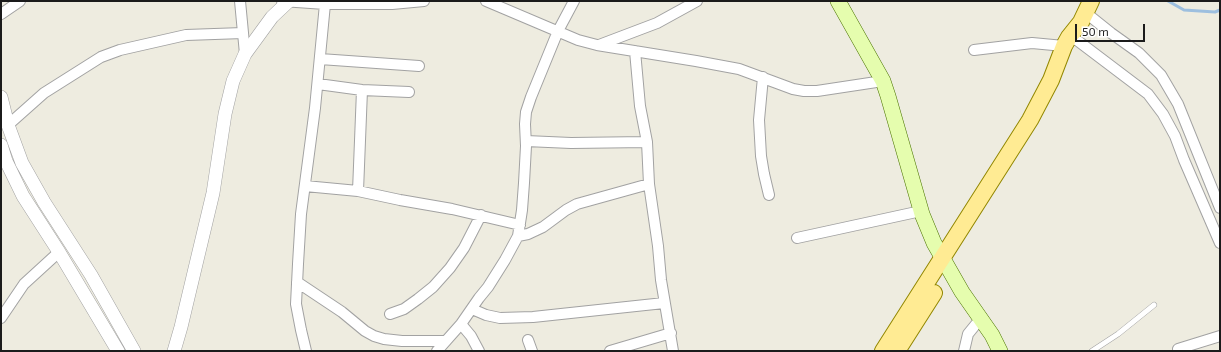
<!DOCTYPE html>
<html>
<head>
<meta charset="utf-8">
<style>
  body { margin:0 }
  #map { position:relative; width:1221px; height:352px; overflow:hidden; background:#eeece0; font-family:"Exo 2",sans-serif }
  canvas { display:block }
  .frame { position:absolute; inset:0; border:2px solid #1b1b1b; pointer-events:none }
  .scale { position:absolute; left:1075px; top:24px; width:70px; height:18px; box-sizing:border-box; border:2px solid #1b1b1b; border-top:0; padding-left:5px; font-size:12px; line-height:14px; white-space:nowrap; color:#1b1b1b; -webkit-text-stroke:3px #fff; paint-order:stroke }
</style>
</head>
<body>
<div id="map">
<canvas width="1221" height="352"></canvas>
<div class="frame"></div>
<div class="scale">50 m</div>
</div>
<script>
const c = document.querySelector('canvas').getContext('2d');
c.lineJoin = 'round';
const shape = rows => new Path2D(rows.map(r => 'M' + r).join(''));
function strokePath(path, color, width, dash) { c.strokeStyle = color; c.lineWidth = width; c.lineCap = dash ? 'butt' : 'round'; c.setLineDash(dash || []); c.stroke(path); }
strokePath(shape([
  [1168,1,1184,10,1215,12,1220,10]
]), '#9dbfdf', 3);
const service = shape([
  [1092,351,1118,334,1154,305]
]);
const minor = shape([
  [240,1,245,54],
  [282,1,325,4,392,4,424,1],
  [486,1,578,40,597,45,696,61,739,69,793,89,804,91,817,91,883,81],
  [1086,13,1111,33,1139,53,1161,75,1178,104,1220,208],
  [1,14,20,1],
  [1069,37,1078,41,1148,94,1163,114,1175,136,1184,160,1220,243],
  [599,45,657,23,697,1],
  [974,50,1032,43,1064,46],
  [635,51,640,106,647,142,649,184,658,246,661,280,673,351],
  [320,59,419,66],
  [763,77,759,120,761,156,764,174,769,195],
  [318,84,362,90,409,92],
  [8,125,44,93,101,57,120,50,186,35,243,33],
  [526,141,571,143,647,142],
  [305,186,358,191,400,200,452,209,520,225],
  [358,191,362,90],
  [518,236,528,234,543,227,566,210,577,204,649,184],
  [797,238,921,211],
  [297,282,342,312,365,331,374,336,384,339,402,341,446,341],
  [472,309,486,315,500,318,533,317,664,303],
  [390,314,404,309,418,299,433,287,450,268,464,248,481,215],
  [1,318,24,284,59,252],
  [461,324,471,336,479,351],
  [528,340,532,351],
  [306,351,301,330,296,304,298,264,301,214,315,108,325,4],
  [437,351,461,324,479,298,488,287,505,260,518,236,522,210,524,183,526,146,525,124,526,112,531,97,558,31,574,1],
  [610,351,671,333],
  [964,351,968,334,981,318],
  [1179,351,1178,349,1220,336]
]);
const tertiary = shape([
  [1,97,8,125,22,163,44,202,91,275,134,351],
  [1,145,6,161,23,196,59,252,118,351],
  [174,351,181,327,213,193,225,114,233,81,245,54,272,17,289,1]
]);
const secondary = shape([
  [838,1,883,81,888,96,922,214,934,243,962,292,992,335,1000,351]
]);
const primary = shape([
  [883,351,1030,120,1051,80,1064,46,1069,37,1081,22,1091,1],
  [897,351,934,293]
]);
strokePath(service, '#a2a2a2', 6);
strokePath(minor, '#a2a2a2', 12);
strokePath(tertiary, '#a2a2a2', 14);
strokePath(secondary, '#4b7400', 16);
strokePath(primary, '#928700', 18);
strokePath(service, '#fff', 5);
strokePath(minor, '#fff', 10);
strokePath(tertiary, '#fff', 13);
strokePath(secondary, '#e5fdae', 15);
strokePath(primary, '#ffeb93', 16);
</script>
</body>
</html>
